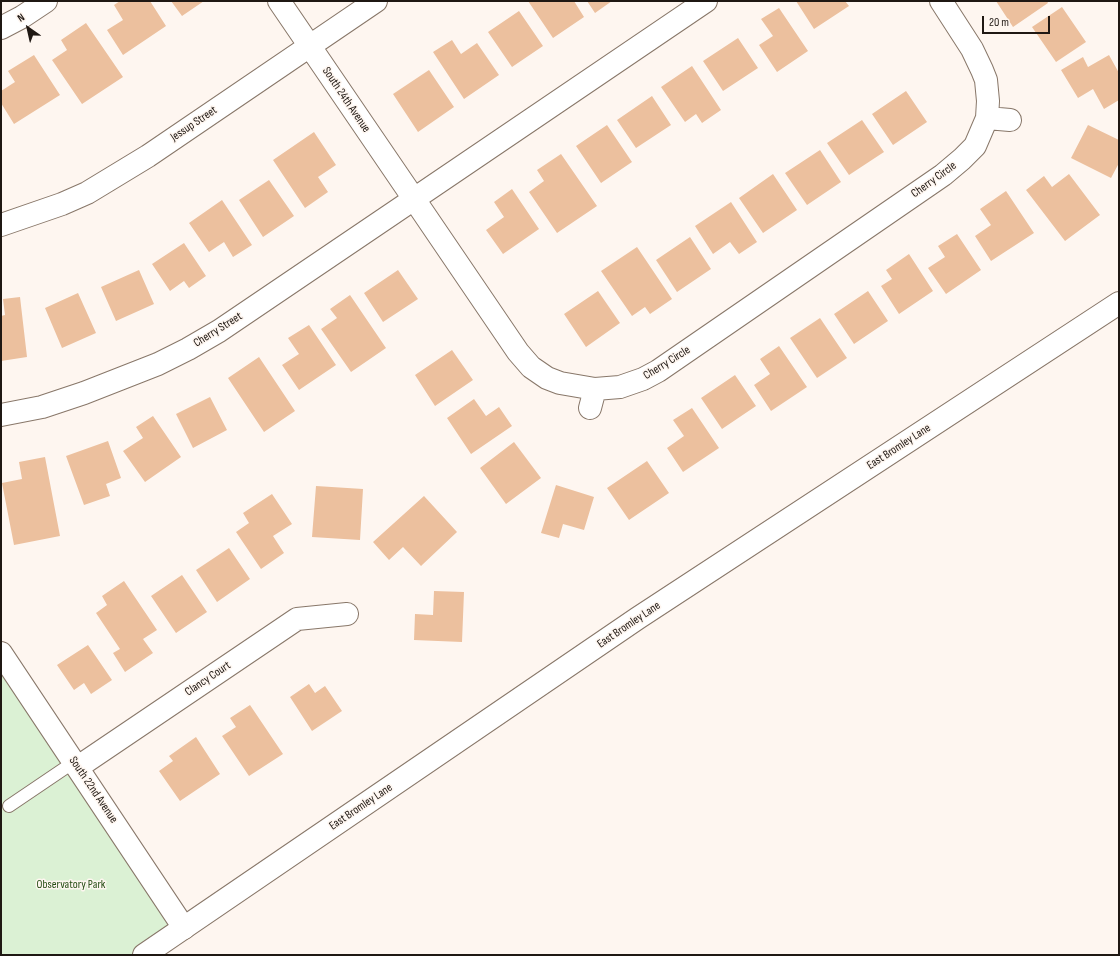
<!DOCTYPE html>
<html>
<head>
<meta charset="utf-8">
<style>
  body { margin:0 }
  #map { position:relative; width:1120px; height:956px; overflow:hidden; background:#fef6f0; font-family:"Sofia Sans Condensed",sans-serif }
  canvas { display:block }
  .frame { position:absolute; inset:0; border:2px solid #1f1813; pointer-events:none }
  .north { position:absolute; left:8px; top:8px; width:40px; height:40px; -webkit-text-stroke:3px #fef6f0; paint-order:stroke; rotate:326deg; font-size:11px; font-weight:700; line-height:16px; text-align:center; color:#1f1813 }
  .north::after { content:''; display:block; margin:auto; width:14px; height:18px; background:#1f1813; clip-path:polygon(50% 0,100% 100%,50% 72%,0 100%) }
  .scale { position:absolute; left:982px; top:16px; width:68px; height:18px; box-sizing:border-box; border:2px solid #1f1813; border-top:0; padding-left:5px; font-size:12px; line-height:14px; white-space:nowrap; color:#1f1813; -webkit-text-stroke:3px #fef6f0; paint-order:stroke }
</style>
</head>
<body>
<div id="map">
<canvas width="1120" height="956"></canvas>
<div class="frame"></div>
<div class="north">N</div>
<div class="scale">20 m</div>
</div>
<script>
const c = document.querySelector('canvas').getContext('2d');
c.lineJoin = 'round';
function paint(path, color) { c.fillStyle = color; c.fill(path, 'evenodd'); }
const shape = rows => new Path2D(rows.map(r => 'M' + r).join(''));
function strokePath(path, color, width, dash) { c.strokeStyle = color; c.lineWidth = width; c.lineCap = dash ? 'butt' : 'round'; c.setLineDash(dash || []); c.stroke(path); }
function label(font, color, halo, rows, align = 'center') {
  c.font = font + ' "Sofia Sans Condensed",sans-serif'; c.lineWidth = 3; c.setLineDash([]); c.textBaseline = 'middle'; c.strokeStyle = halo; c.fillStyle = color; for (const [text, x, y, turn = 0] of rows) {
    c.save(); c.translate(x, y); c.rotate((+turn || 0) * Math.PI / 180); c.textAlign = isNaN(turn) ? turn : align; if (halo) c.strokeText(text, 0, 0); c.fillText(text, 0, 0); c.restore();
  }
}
paint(shape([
  [1,653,184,928,144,955,1,955]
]), '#dbf1d4');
paint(shape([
  [120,1,150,1,166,26,123,55,107,30,123,20,114,5],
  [171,1,204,1,182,16],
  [528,1,574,1,584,17,553,38],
  [587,1,612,1,595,13],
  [796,1,845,1,849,6,814,29],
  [996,1,1047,1,1048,3,1013,27],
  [1062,7,1086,42,1056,62,1032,27],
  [779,8,808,51,777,72,759,45,773,36,761,19],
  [519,11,543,46,512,67,488,32],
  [86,23,123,77,82,104,52,60,67,50,61,40],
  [738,38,758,68,723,91,703,61],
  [452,40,461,54,477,43,499,75,464,99,433,52],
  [34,55,60,95,14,124,1,103,1,91,15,82,8,71],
  [1109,55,1119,73,1119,100,1104,109,1093,89,1078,98,1061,70,1083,57,1088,67],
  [692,66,721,110,702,123,696,114,685,122,661,87],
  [429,70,454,107,418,132,393,94],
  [906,91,927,122,893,145,872,114],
  [652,96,671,125,636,148,617,120],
  [862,120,884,152,849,175,827,143],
  [607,125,632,162,601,183,576,146],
  [1088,125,1119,140,1119,163,1111,178,1071,158],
  [314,132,336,165,318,177,328,192,305,208,273,160],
  [820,150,841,182,807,205,785,173],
  [561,154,597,206,557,233,529,192,544,181,537,170],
  [773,174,797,210,763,233,739,198],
  [1069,174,1100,215,1065,241,1026,190,1044,176,1052,187],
  [269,180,294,216,263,237,239,200],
  [512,189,539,229,503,254,486,230,504,217,494,202],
  [1006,191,1034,233,991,261,975,236,991,225,980,209],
  [222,200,252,245,233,257,224,242,209,252,189,223],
  [731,202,757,242,739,254,730,242,713,254,695,226],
  [957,234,981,270,946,294,928,268,945,257,938,246],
  [690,237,711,269,677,292,656,260],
  [184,243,206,276,189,288,184,281,170,291,152,264],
  [637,247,672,299,650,314,645,307,632,316,601,271],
  [909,254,933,291,899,314,881,286,892,279,886,270],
  [139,270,154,304,116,321,101,287],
  [398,270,418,299,383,322,364,293],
  [598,291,620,323,586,347,564,314],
  [868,291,888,321,854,344,834,314],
  [78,293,96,333,62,348,45,308],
  [350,295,386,348,351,372,321,329,337,318,330,309],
  [20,297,27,357,1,361,1,316,5,315,3,299],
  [820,318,847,358,817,378,790,338],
  [309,325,336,365,299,390,282,365,299,354,288,338],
  [779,346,807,387,771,411,754,385,770,374,760,359],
  [452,350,473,380,435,406,415,375],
  [259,357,295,411,264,432,228,378],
  [735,375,756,406,722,429,701,398],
  [210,397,227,430,193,448,176,414],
  [474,399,486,416,499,407,512,426,471,454,447,418],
  [692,408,719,448,683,472,667,448,684,436,673,420],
  [153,416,181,457,145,482,123,451,143,438,136,427],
  [108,441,121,478,106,484,110,496,84,505,66,456],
  [514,442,541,478,506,504,480,468],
  [45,457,60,536,14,545,2,483,22,479,19,462],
  [647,461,669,493,629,520,607,488],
  [556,485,594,497,584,530,563,524,559,538,541,533],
  [316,486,363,489,360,540,312,537],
  [272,494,292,524,273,536,284,553,261,569,236,532,249,523,243,513],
  [424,496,457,532,421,566,403,547,389,560,373,542],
  [229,548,250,579,217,602,196,570],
  [182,575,207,612,176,633,151,596],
  [124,581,157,630,143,639,153,653,125,672,113,653,120,649,96,613,107,605,102,596],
  [434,591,464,592,462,642,414,640,415,614,433,615],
  [88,645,112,680,91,694,84,683,74,690,57,665],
  [309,684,315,693,325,686,342,711,312,731,290,697],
  [250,705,283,754,249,776,222,736,236,727,230,718],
  [196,737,220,774,180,801,159,771,173,761,169,756]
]), '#ecc09e');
const lane = shape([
  [9,806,74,762]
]);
const street = shape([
  [706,1,414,199,518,352,531,367,547,378,560,383,595,389,620,387,643,379,658,371,943,175,962,159,975,146,987,118,988,101,986,80,982,70,972,49,941,1],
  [1,28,22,17,46,1],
  [987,118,1010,120],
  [1,225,62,204,87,193,148,156,376,1],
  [590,408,595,389],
  [1,415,42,407,84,393,158,364,188,349,219,331,414,199,279,1],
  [1,653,184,928],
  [78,767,297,619,347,614]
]);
const secondary = shape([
  [144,955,638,618,1119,303]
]);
strokePath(lane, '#887769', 14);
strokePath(street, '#887769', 24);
strokePath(secondary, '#887769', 24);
strokePath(lane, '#fff', 12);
strokePath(street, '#fff', 22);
strokePath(secondary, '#fff', 22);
label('12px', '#1f1813', '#fef6f0', [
  ["South 24th Avenue",346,100,56],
  ["Jessup Street",194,124,-34],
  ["Cherry Circle",934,180,-36],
  ["Cherry Street",218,330,-32],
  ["Cherry Circle",667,363,-32],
  ["East Bromley Lane",899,447,-33],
  ["East Bromley Lane",629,625,-34],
  ["Clancy Court",208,679,-34],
  ["South 22nd Avenue",93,790,56],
  ["East Bromley Lane",361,807,-34]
]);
label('12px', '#254e14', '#fef6f0', [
  ["Observatory Park",71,885]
]);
</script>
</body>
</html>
